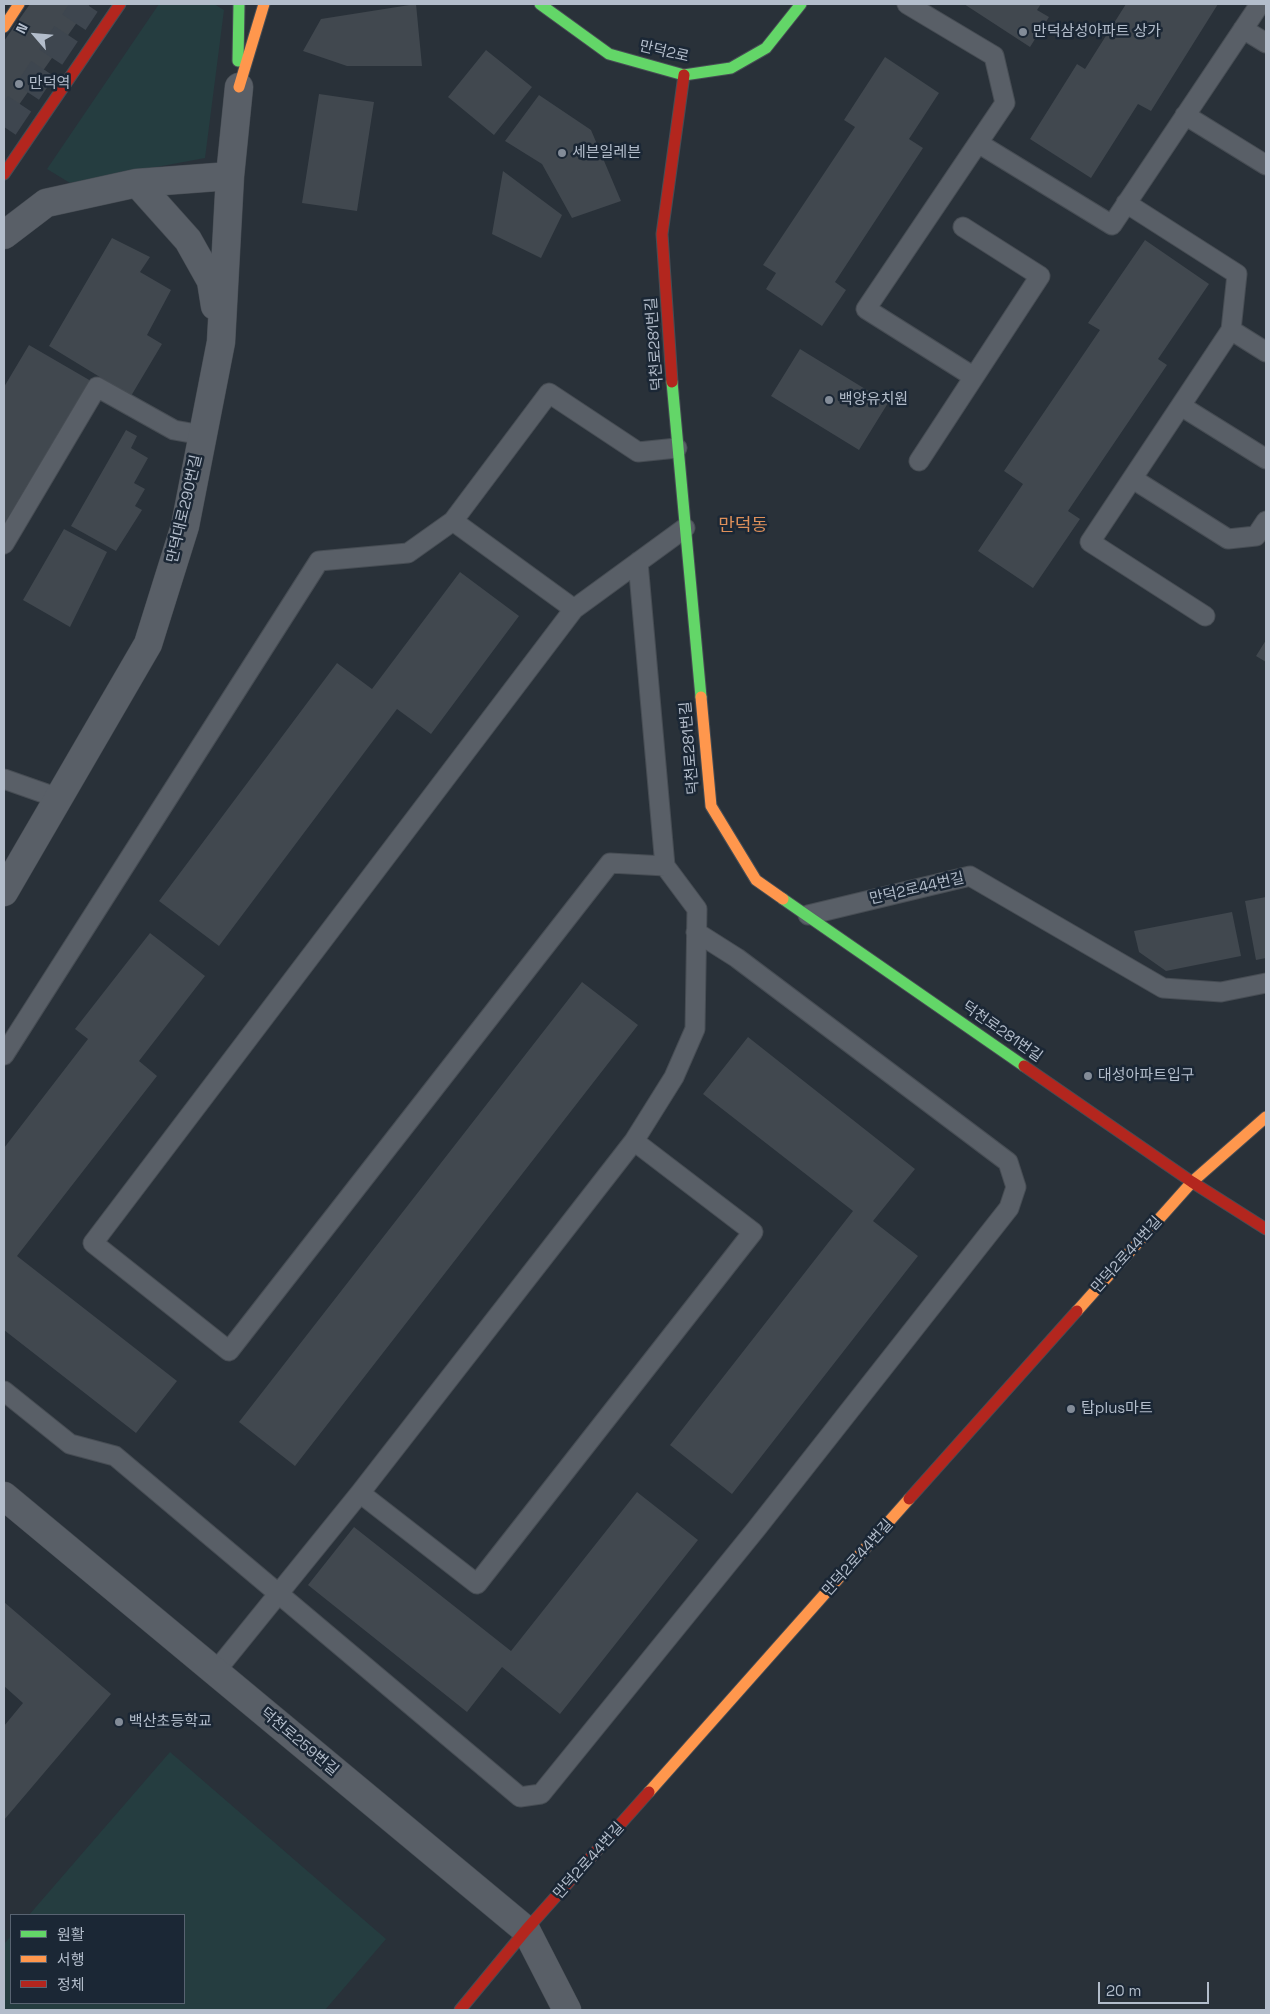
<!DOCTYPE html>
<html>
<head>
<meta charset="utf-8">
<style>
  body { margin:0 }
  #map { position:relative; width:1270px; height:2014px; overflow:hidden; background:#293139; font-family:"Space Grotesk","Noto Sans KR",sans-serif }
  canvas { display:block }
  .frame { position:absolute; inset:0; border:5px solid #b3bdcb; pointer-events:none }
  .legend { position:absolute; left:10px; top:1914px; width:175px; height:90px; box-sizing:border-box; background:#1b2735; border:1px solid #586371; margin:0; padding:6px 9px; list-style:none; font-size:15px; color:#b3bdcb }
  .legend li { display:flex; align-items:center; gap:10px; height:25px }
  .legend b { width:25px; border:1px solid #586371 }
  .north { position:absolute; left:10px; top:10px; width:50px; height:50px; -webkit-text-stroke:4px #1b2735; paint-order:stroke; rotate:297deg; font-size:14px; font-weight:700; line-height:20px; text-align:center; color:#b3bdcb }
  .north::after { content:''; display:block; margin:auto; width:18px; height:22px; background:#b3bdcb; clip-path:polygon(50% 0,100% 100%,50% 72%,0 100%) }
  .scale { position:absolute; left:1098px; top:1982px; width:111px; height:22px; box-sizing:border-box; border:2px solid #b3bdcb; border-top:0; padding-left:6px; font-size:15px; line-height:18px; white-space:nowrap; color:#b3bdcb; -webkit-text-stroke:4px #1b2735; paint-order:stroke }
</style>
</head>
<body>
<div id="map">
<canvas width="1270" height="2014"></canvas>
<div class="frame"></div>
<ul class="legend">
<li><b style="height:6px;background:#63d668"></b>원활</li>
<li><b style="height:6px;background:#ff974d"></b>서행</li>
<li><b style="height:6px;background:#b3261e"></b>정체</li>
</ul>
<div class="north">N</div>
<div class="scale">20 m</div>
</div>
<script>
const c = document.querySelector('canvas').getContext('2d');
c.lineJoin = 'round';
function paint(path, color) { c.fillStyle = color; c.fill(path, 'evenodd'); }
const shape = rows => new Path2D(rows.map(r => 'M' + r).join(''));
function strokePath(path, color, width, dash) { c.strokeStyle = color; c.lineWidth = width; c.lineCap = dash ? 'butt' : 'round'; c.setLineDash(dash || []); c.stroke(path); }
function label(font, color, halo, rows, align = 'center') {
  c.font = font + ' "Space Grotesk","Noto Sans KR",sans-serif'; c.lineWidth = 5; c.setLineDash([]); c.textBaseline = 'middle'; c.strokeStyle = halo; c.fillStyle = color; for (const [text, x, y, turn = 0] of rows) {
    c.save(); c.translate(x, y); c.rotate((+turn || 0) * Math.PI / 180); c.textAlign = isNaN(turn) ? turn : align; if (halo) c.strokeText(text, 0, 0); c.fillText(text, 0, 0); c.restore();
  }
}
paint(shape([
  [159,4,214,4,224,10,205,158,70,183,47,169],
  [170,1752,386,1939,325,2010,4,2010,4,1944,11,1936,11,2003,184,2003,184,1915,29,1915]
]), '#253d40');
paint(shape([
  [30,4,90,4,4,126,4,41],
  [416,4,422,66,347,66,303,51,321,19],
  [964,4,1041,4,1037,10,1049,17,1030,47],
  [1126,4,1218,4,1151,111,1138,104,1091,178,1030,139,1077,64,1085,69],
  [486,50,532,87,494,135,448,97],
  [885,57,939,93,909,139,923,148,835,282,846,290,822,326,766,289,776,273,763,265,855,127,844,120],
  [319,94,374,102,357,211,302,203],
  [539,95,591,130,621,201,572,218,542,164,505,141],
  [503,171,562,215,541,258,492,234],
  [112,238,150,257,140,272,171,290,147,335,162,344,131,396,49,346],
  [1145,240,1209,284,1158,359,1167,365,1068,511,1080,519,1033,588,978,551,1023,484,1004,471,1100,330,1088,323],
  [29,345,91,381,4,524,4,387],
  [800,349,888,403,859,450,771,396],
  [126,430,137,436,131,448,148,458,134,483,145,489,135,506,142,510,116,551,71,526],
  [64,529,107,552,70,627,23,600],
  [460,572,519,616,431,734,397,709,219,946,159,901,337,663,372,689],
  [1266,640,1266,662,1256,656],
  [1266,897,1266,958,1256,960,1245,901],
  [1232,912,1241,956,1166,971,1139,952,1134,931],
  [150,933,205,976,139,1061,157,1076,17,1256,177,1381,136,1433,4,1330,4,1148,88,1039,75,1029],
  [582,982,638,1025,295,1466,239,1422],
  [748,1037,915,1169,873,1221,918,1256,732,1494,670,1445,853,1211,703,1094],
  [637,1492,698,1540,560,1714,502,1667,467,1712,308,1585,354,1527,511,1651],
  [4,1602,111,1694,4,1820,4,1726,23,1703,4,1686]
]), '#41484f');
strokePath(shape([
  [4,127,86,4]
]), '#3e464f', 28, [28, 14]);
const lane = shape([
  [907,4,994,56,1005,103,866,309,974,377],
  [1243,29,1266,43],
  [1185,115,1266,165],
  [978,143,1112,225,1260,4],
  [1126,203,1237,274,1231,330,1090,542,1205,616],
  [1231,330,1266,352],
  [1181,406,1266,459],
  [677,448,638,452,549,393,453,521,574,609,685,528],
  [919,461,1040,276,963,227],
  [1133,479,1228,539,1256,536,1266,521],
  [4,544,97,387,174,430,202,435],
  [574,609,93,1243,229,1351,610,863,665,866,638,562],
  [4,779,58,798],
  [808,915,970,876,1163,988,1221,992,1266,983],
  [4,1055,319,561,408,553,453,521],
  [4,1391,70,1444,115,1456,520,1797,541,1794,757,1528,1009,1208,1016,1187,1008,1162,737,958,696,932],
  [360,1493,477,1584,753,1232,634,1141],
  [215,1672,360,1493,634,1141,674,1077,695,1029,697,909,665,866]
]);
const street = shape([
  [137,183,188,240,211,281,215,306],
  [4,235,46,203,137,183,230,176],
  [4,892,148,644,185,526,221,342,230,176,239,87],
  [4,1496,526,1930,567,2010]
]);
const fast = shape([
  [540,4,609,54,684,75,731,68,766,48,801,4],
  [238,61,239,4],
  [672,382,701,697],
  [783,899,1024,1066]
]);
const slow = shape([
  [4,27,19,4],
  [239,87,264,4],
  [701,697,711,806,756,880,783,899],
  [1077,1311,1192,1182,1266,1117],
  [649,1792,909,1499]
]);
const jam = shape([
  [4,174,120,4],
  [672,382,662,234,684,75],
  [1024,1066,1192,1182,1266,1229],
  [909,1499,1077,1311],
  [460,2010,526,1930,649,1792]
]);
strokePath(lane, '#474d54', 21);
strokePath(street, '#474d54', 29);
strokePath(fast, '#474d54', 13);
strokePath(slow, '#474d54', 13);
strokePath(jam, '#474d54', 13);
strokePath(lane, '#595f67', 19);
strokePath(street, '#595f67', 28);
strokePath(fast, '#63d668', 11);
strokePath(slow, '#ff974d', 11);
strokePath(jam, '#b3261e', 11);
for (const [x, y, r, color] of [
  [1023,32,5,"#838c98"],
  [19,84,5,"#838c98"],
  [562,153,5,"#838c98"],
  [829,400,5,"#838c98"],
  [1088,1076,5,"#838c98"],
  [1071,1409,5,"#838c98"],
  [119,1722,5,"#838c98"]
]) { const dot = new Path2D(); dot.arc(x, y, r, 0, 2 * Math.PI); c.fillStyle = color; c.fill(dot); strokePath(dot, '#1b2735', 2); }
label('15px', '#b3bdcb', '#1b2735', [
  ["만덕삼성아파트 상가",1033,32],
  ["만덕역",29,84],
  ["세븐일레븐",572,153],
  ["백양유치원",839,400],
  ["대성아파트입구",1098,1076],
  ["탑plus마트",1081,1409],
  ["백산초등학교",129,1722]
], 'left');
label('15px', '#b3bdcb', '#1b2735', [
  ["만덕2로",664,52,13],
  ["덕천로281번길",655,344,-94],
  ["만덕대로290번길",185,509,-77],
  ["덕천로281번길",690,748,-95],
  ["만덕2로44번길",917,889,-13],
  ["덕천로281번길",1002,1032,35],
  ["만덕2로44번길",1127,1255,-48],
  ["만덕2로44번길",858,1558,-48],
  ["덕천로259번길",299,1742,40],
  ["만덕2로44번길",589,1861,-48]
]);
label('18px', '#de905a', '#1b2735', [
  ["만덕동",743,526]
]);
</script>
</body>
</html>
